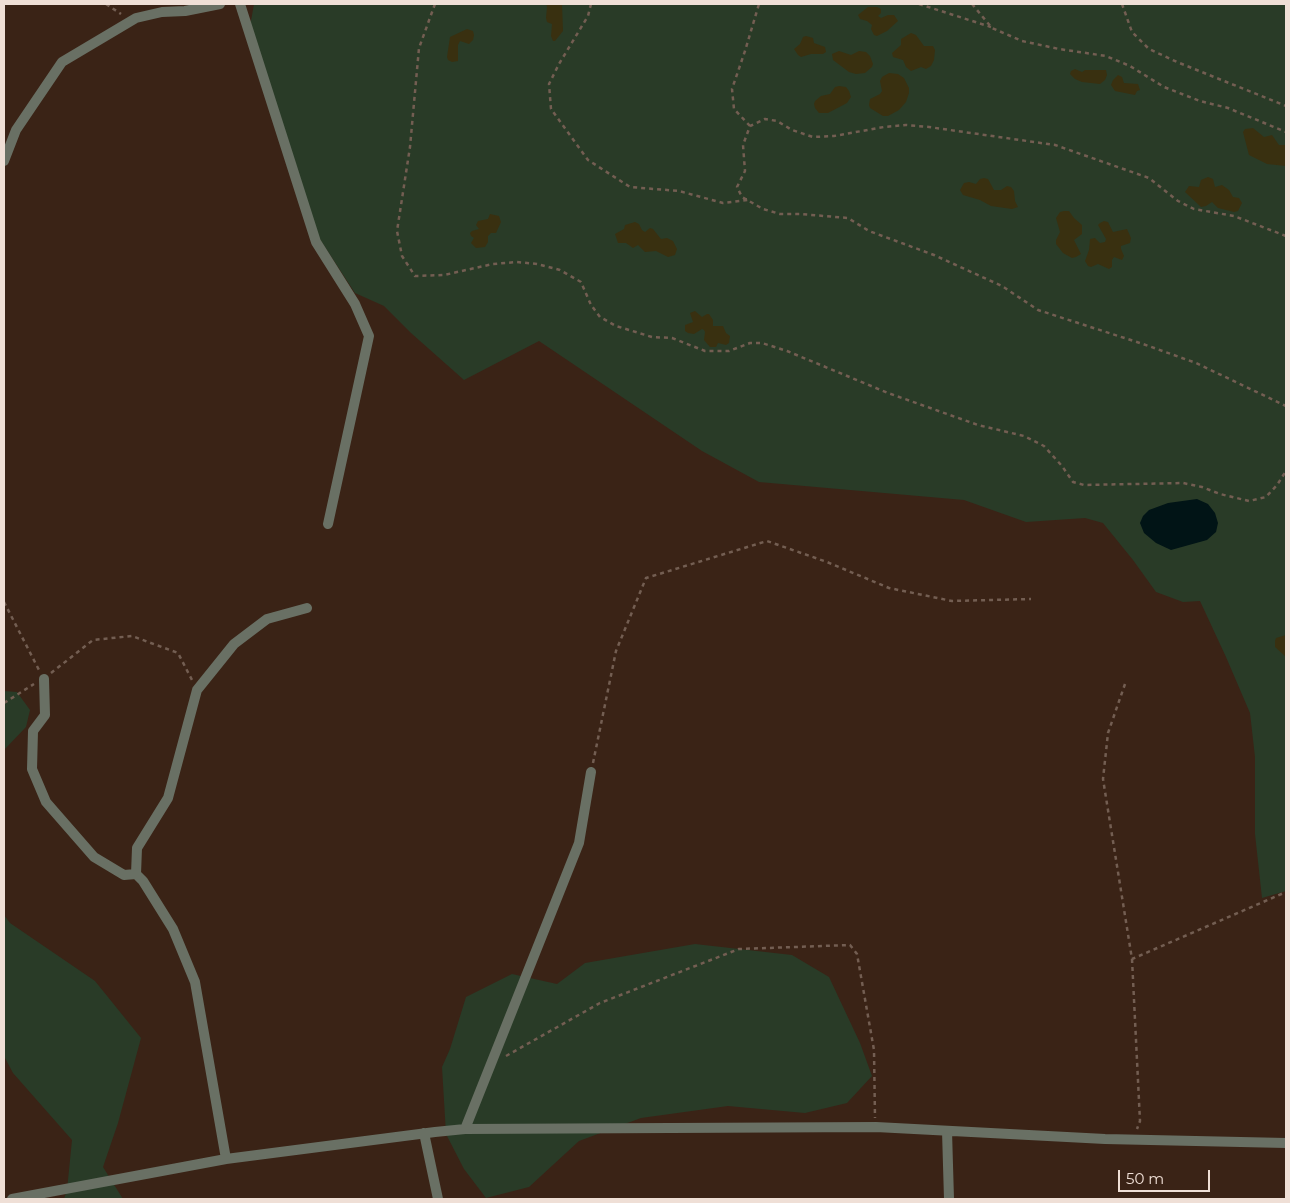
<!DOCTYPE html>
<html>
<head>
<meta charset="utf-8">
<style>
  body { margin:0 }
  #map { position:relative; width:1290px; height:1203px; overflow:hidden; background:#3a2316; font-family:Montserrat,sans-serif }
  canvas { display:block }
  .frame { position:absolute; inset:0; border:5px solid #efdfd6; pointer-events:none }
  .scale { position:absolute; left:1118px; top:1170px; width:92px; height:22px; box-sizing:border-box; border:2px solid #efdfd6; border-top:0; padding-left:6px; font-size:15px; line-height:18px; white-space:nowrap; color:#efdfd6; -webkit-text-stroke:4px #3a2316; paint-order:stroke }
</style>
</head>
<body>
<div id="map">
<canvas width="1290" height="1203"></canvas>
<div class="frame"></div>
<div class="scale">50 m</div>
</div>
<script>
const c = document.querySelector('canvas').getContext('2d');
c.lineJoin = 'round';
function paint(path, color) { c.fillStyle = color; c.fill(path, 'evenodd'); }
const shape = rows => new Path2D(rows.map(r => 'M' + r).join(''));
function strokePath(path, color, width, dash) { c.strokeStyle = color; c.lineWidth = width; c.lineCap = dash ? 'butt' : 'round'; c.setLineDash(dash || []); c.stroke(path); }
paint(shape([
  [254,4,1286,4,1286,891,1262,898,1255,834,1255,757,1250,713,1226,657,1200,601,1183,602,1156,592,1133,560,1103,523,1085,518,1026,522,964,500,759,482,702,451,539,341,464,380,411,333,384,306,355,293,319,238,249,32],
  [4,691,17,692,30,710,26,727,4,750],
  [4,915,10,923,95,981,141,1038,118,1123,103,1167,123,1199,64,1199,67,1190,72,1140,13,1073,4,1056],
  [695,944,792,955,829,977,860,1043,872,1076,847,1103,805,1113,728,1106,641,1118,579,1141,529,1187,486,1198,464,1169,446,1134,442,1067,450,1049,466,997,512,974,557,984,585,963]
]), '#293b27');
paint(shape([
  [544,4,562,4,563,31,555,41,553,41,551,36,552,24,547,22,546,18,547,7,546,4],
  [868,7,877,7,881,9,881,13,878,16,881,18,888,15,894,15,898,21,887,31,877,36,874,35,871,29,872,25,867,21,860,19,858,15],
  [467,29,473,31,474,35,473,40,469,44,460,41,458,45,458,61,452,62,448,60,447,57,450,37],
  [911,33,916,35,924,46,933,46,935,50,934,60,931,66,926,69,921,67,911,71,906,67,903,60,893,57,892,53,901,45,901,39],
  [806,36,813,38,814,43,825,47,826,52,823,54,811,54,801,57,798,55,794,49,800,44,803,37],
  [839,51,851,55,859,51,866,52,870,56,873,64,872,67,865,73,856,74,849,72,833,60,832,54],
  [1075,69,1082,72,1085,70,1106,70,1107,75,1105,80,1100,84,1082,82,1075,79,1070,74,1071,71],
  [889,73,898,74,904,78,909,88,909,93,906,102,899,110,888,116,883,116,870,108,869,105,870,99,880,94,882,91,880,81,882,77],
  [1118,75,1122,77,1124,83,1138,84,1140,90,1137,91,1135,95,1115,91,1111,85,1113,80],
  [839,86,846,87,849,91,851,97,847,103,828,113,819,113,815,108,814,104,815,101,821,96,830,94,835,87],
  [1253,128,1264,137,1272,135,1279,145,1286,145,1286,166,1267,164,1249,155,1243,132,1245,129],
  [1208,177,1213,179,1215,187,1222,185,1229,190,1233,197,1239,198,1242,203,1238,211,1234,212,1218,208,1212,202,1206,206,1201,207,1185,192,1189,186,1199,187,1201,180],
  [984,178,988,179,994,190,1001,190,1007,186,1011,187,1014,191,1015,201,1018,207,1012,209,991,206,980,200,963,195,960,190,964,183,969,182,976,184,980,179],
  [1064,211,1069,211,1074,218,1082,225,1082,234,1074,240,1081,254,1076,257,1072,258,1063,253,1056,244,1056,240,1060,232,1056,218,1060,212],
  [490,214,499,216,501,222,496,233,491,233,488,236,488,242,485,247,476,248,471,243,474,238,471,236,470,233,472,231,479,229,476,225,478,221,488,219],
  [1104,221,1108,222,1113,232,1127,229,1131,238,1130,243,1121,246,1121,249,1124,256,1122,260,1114,257,1112,260,1112,267,1109,269,1098,264,1091,267,1088,266,1085,261,1089,250,1090,239,1095,238,1100,243,1105,242,1106,239,1098,225,1100,223],
  [635,222,639,224,642,230,645,232,650,228,653,229,661,239,667,238,673,241,677,249,675,255,668,257,656,251,645,252,638,245,633,248,626,243,618,243,615,234,624,229,625,225],
  [695,311,702,317,707,314,709,314,713,320,713,326,723,326,726,333,730,336,729,343,726,345,718,343,716,347,710,347,704,340,705,332,704,330,702,329,694,334,688,333,685,331,685,325,693,322,690,313],
  [1286,635,1286,657,1275,647,1275,641,1276,638]
]), '#393010');
paint(shape([
  [1197,499,1208,504,1215,513,1218,523,1216,532,1207,540,1171,550,1156,543,1144,533,1140,523,1143,516,1149,510,1168,503]
]), '#011416');
strokePath(shape([
  [106,4,121,14],
  [435,4,419,48,410,147,397,231,402,256,415,276,444,275,493,264,517,262,537,264,560,270,581,282,591,305,600,317,616,326,652,337,672,338,705,351,729,351,750,343,762,343,787,351,888,393,978,425,1024,436,1044,446,1062,466,1073,482,1084,485,1183,483,1202,487,1220,494,1249,501,1266,497,1277,485,1286,471],
  [591,4,588,16,559,64,549,84,551,109,588,160,630,187,679,191,723,203,748,200],
  [919,4,991,27],
  [972,4,992,28,1022,41,1059,49,1106,56,1130,66,1164,87,1200,101,1228,108,1286,132],
  [1122,4,1132,32,1149,49,1177,62,1286,106],
  [750,126,734,109,732,89,745,51,759,4],
  [1286,236,1234,216,1194,209,1178,201,1149,178,1055,145,929,127,906,125,884,127,834,136,813,137,792,130,777,121,765,119,750,126,743,145,745,171,737,187,742,197,763,209,780,214,800,214,848,218,869,231,934,255,1002,286,1038,310,1143,344,1196,363,1286,406],
  [4,602,39,670],
  [51,673,93,640,132,636,178,653,192,680],
  [1125,684,1108,733,1103,779,1132,959,1286,892],
  [4,703,34,684],
  [593,763,616,651,646,578,767,541,827,562,889,588,952,601,1031,599],
  [1132,959,1140,1121,1137,1129],
  [506,1056,600,1003,739,949,850,945,857,954,874,1050,875,1118]
]), '#735e52', 2.5, [4, 4]);
strokePath(shape([
  [240,4,316,242,355,304,369,336,328,524],
  [4,161,16,130,62,62,136,18,162,12,185,11,220,4],
  [44,679,45,715,33,731,32,769,46,802,94,857,124,875,136,874],
  [465,1129,579,843,591,772],
  [947,1131,949,1199],
  [424,1133,438,1199],
  [226,1159,195,982,173,929,143,881,136,874,137,848,168,798,197,690,234,644,267,619,307,608],
  [12,1199,226,1159,435,1132,465,1129,876,1127,1105,1139,1286,1143]
]), '#697064', 10);
</script>
</body>
</html>
